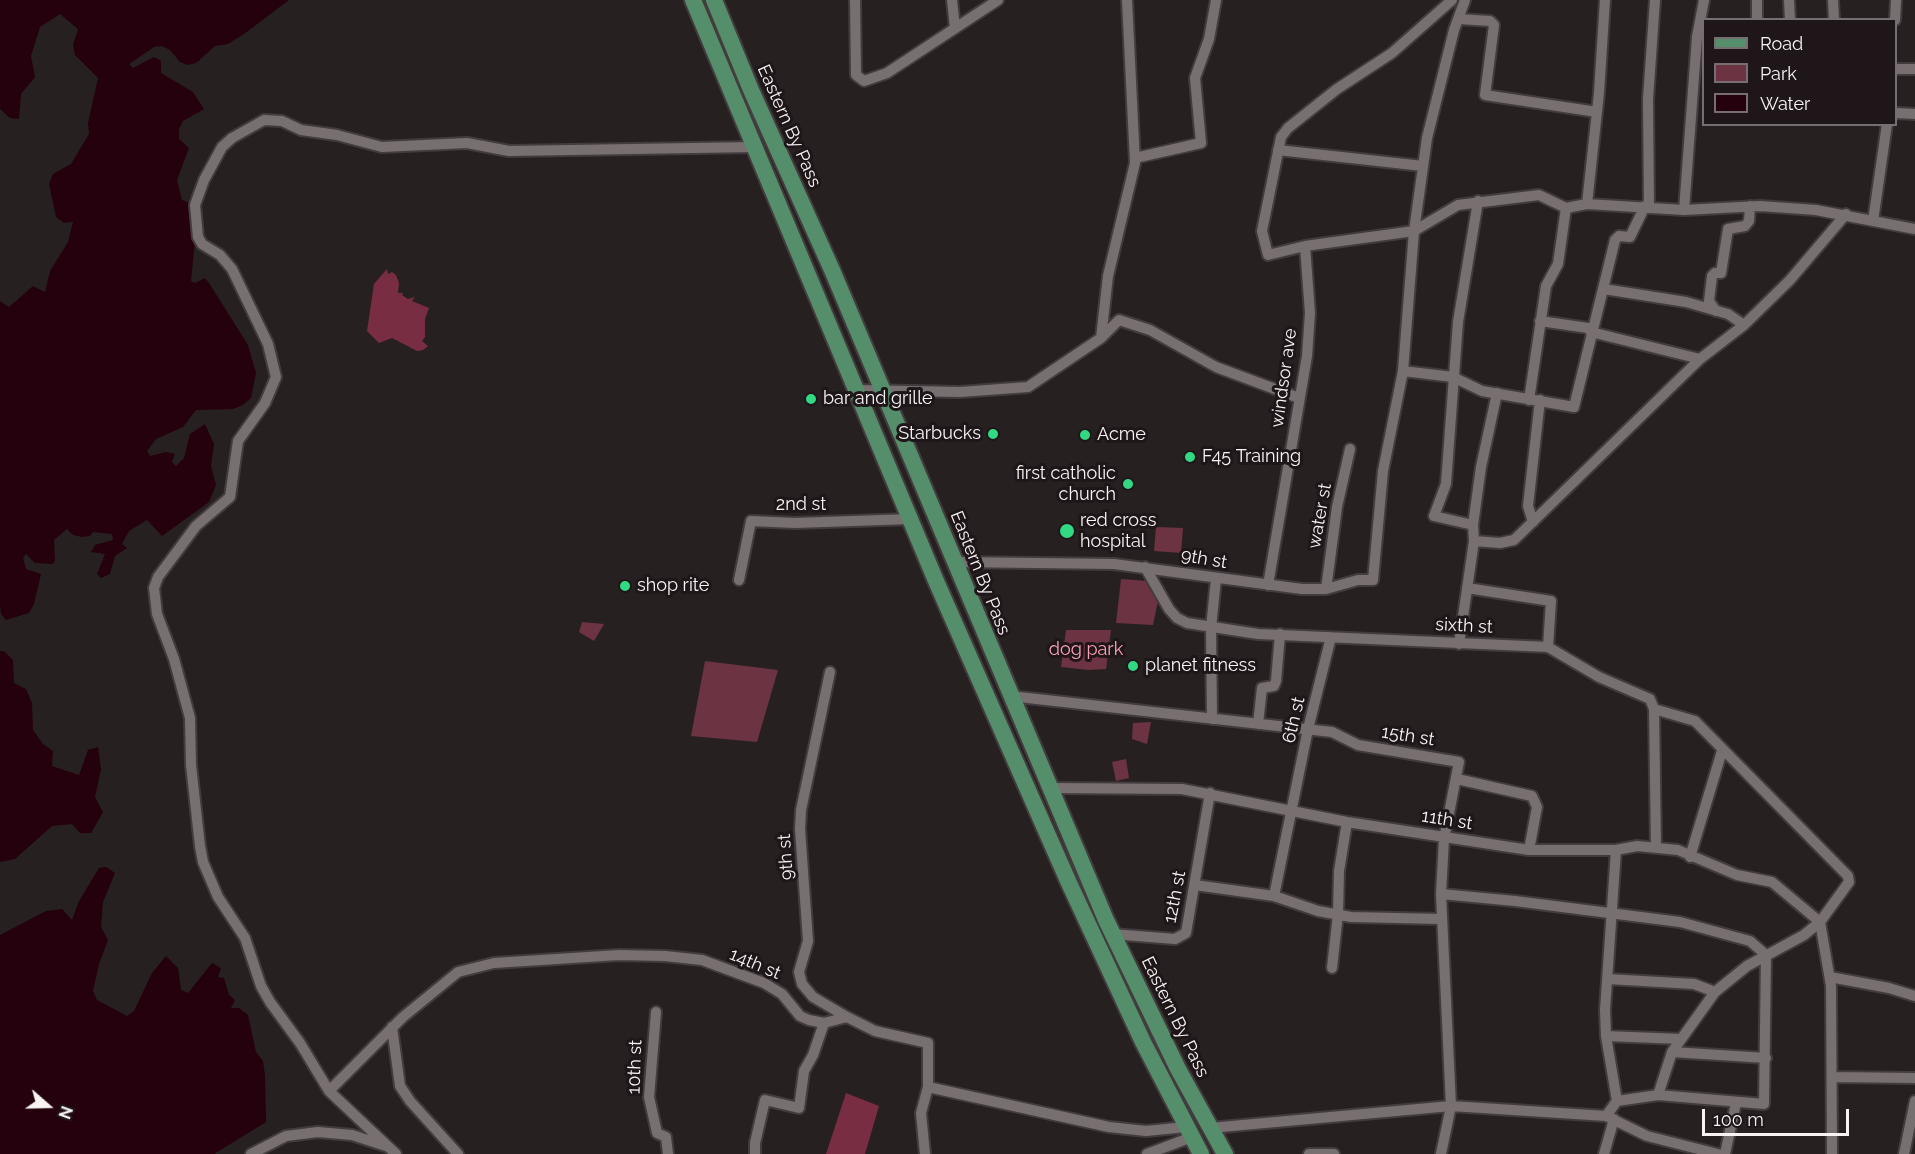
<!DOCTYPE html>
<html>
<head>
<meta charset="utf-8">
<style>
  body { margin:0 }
  #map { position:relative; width:1915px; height:1154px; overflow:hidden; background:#272021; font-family:Raleway,sans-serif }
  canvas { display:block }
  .legend { position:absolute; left:1702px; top:18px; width:195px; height:108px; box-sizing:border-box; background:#1e1618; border:2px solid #766e70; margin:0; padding:8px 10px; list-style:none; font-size:18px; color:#f9f3f4 }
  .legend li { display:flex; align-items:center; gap:12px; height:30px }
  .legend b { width:30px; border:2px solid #766e70 }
  .north { position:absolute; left:18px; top:1076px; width:60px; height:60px; -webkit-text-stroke:4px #1e1618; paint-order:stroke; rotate:110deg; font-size:16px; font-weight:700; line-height:24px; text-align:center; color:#f9f3f4 }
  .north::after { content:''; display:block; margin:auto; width:21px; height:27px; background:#f9f3f4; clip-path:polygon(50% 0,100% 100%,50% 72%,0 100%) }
  .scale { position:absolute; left:1702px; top:1109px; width:147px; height:27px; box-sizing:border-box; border:3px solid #f9f3f4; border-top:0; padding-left:8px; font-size:18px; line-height:21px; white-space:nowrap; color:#f9f3f4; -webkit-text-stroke:4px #1e1618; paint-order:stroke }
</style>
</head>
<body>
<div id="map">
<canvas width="1915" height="1154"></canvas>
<ul class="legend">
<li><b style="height:8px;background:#548e6b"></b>Road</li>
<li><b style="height:16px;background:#6c3342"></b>Park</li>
<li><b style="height:16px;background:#24010c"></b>Water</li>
</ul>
<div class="north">N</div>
<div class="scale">100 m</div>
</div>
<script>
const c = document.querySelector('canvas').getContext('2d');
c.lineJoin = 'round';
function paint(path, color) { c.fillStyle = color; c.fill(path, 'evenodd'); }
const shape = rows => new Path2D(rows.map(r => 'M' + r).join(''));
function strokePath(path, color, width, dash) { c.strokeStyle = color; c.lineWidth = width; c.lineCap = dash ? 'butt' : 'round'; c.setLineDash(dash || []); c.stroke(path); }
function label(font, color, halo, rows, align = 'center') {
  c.font = font + ' Raleway,sans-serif'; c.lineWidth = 6; c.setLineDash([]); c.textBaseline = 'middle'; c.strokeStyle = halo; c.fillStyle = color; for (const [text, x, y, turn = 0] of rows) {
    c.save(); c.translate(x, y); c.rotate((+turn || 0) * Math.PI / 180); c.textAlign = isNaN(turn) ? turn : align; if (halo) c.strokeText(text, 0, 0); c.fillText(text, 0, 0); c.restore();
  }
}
paint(shape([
  [1156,527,1183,528,1181,553,1154,551],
  [1121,579,1162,582,1153,625,1116,623],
  [582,622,604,624,594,641,579,632],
  [1066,630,1111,630,1106,669,1088,670,1061,667],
  [705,661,778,670,757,742,691,736],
  [1151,722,1147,744,1132,739,1133,723],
  [1126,759,1129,778,1116,781,1112,762]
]), '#6c3342');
paint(shape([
  [387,269,388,274,392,272,396,275,399,283,398,293,403,293,402,295,408,299,415,297,412,301,429,308,425,319,425,337,422,341,428,346,423,350,417,351,392,338,379,343,367,331,374,284],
  [846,1093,879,1106,865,1154,826,1154]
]), '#792d43');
paint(shape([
  [0,0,289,0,244,34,228,44,215,46,196,63,188,65,180,62,170,50,162,46,154,47,129,64,133,68,154,57,161,61,161,73,193,92,204,109,183,121,179,129,179,139,189,148,177,180,182,200,190,203,190,220,195,240,191,281,195,283,205,278,209,283,248,345,256,373,251,398,243,405,233,409,196,410,183,427,156,439,147,451,150,456,166,452,175,454,172,462,176,466,184,458,190,434,205,424,214,444,211,466,216,485,209,502,162,536,147,520,129,531,122,544,127,548,115,556,110,574,101,578,97,574,105,554,91,552,95,545,113,540,112,534,93,532,90,536,82,537,73,535,67,529,54,540,55,561,52,564,35,563,26,554,23,558,26,569,41,574,34,604,29,613,6,620,1,614,0,604,0,301,9,307,33,286,45,292,50,271,68,242,73,222,64,223,56,217,49,184,53,174,71,164,89,134,88,123,98,78,75,55,73,45,78,29,60,14,40,27,31,56,35,77,21,94,19,119,10,118,0,109],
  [0,651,4,651,13,660,14,683,26,689,32,703,33,730,43,744,53,751,52,766,79,775,88,750,98,747,101,769,95,797,103,812,91,833,80,833,72,824,52,826,15,859,0,862],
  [106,867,115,873,103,902,101,927,108,940,99,964,93,991,97,1000,127,1016,134,1011,152,973,166,956,178,968,181,990,188,993,212,963,221,968,218,977,224,978,229,995,235,1000,231,1008,239,1008,248,1015,256,1052,263,1061,265,1075,266,1122,214,1154,0,1154,0,935,46,911,62,909,72,920,79,901,99,868]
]), '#24010c');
const street = shape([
  [855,0,856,75,864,81,887,73,998,0],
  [952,0,955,28],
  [1452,0,1392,53,1337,89,1288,128,1281,137,1262,231,1268,255,1305,246,1414,231,1458,205,1539,195,1566,208,1587,204,1684,210,1760,206,1816,210,1915,229],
  [1757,0,1757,20],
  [1789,0,1790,20],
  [1833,0,1834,20],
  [1459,19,1490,21,1494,25,1485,95,1597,112],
  [1895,20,1896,0],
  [1896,69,1915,69],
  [1896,113,1915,114],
  [1278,150,1423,166],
  [1135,158,1201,143,1195,78,1209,39,1216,0],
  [1587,204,1599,93,1605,0],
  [1649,208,1648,99,1655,0],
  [1684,210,1697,37,1704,0],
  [1873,221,1887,124],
  [1604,289,1686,302,1728,314,1744,325],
  [1716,311,1709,301,1712,276,1715,273,1721,273,1728,229,1745,226,1749,221,1750,206],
  [1540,321,1588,328,1591,332,1700,359],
  [1101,338,1108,276,1135,163,1127,0],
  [1403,371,1453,377,1482,391,1574,407,1615,240,1619,236,1630,237,1645,206],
  [857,390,960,392,1028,387,1101,338,1119,320,1150,330,1216,367,1299,398],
  [1529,400,1546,286,1558,264,1566,208],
  [1533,522,1528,506,1540,400],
  [1473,525,1434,516,1446,484,1458,322,1478,201],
  [1474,541,1500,543,1514,540,1700,359,1744,325,1790,280,1846,214],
  [956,562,1114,564,1302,589,1326,589,1358,580,1373,580,1383,471,1403,371,1414,231,1427,138,1454,30,1465,0],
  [1145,567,1169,609,1177,618,1187,623,1258,634,1548,647,1599,677,1650,699,1654,709,1656,848],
  [739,580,751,521,795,523,911,519],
  [1268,585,1307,356,1310,313,1305,246],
  [1467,588,1551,601,1548,647],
  [1326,589,1337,507,1350,449],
  [1459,644,1474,541,1473,525,1481,467,1497,393],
  [830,672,801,810,800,829,808,941,799,972,802,984,813,997,847,1017],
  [1010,696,1332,732,1358,745,1459,762,1444,839,1441,894,1451,1106,1441,1154],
  [1212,719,1211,628,1216,579],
  [1258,724,1262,688,1274,686,1276,681,1280,634],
  [1457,779,1532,796,1537,807,1529,850],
  [1050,788,1182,789,1347,822,1529,850,1616,850,1637,846,1678,850,1737,875,1772,882,1820,922,1831,986,1832,1154],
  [1616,850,1605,1010,1606,1036,1617,1101],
  [1690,857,1722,751],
  [1195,885,1274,896,1318,911,1351,917,1442,919],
  [1441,894,1515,901,1680,922,1750,941,1766,955,1764,1104,1658,1095],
  [1274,896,1308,729,1331,637],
  [1112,934,1175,939,1186,933,1210,793],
  [1332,968,1338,914,1339,871,1347,822],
  [1830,977,1889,988,1915,996],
  [1608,979,1694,984,1715,992],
  [656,1012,649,1097,657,1133,666,1137,668,1154],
  [392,1027,400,1086,410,1101,458,1154],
  [1606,1036,1681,1039],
  [1672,1052,1766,1058],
  [1832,1077,1915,1078],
  [329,1091,403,1017,458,972,494,963,619,955,665,956,702,960,764,983,782,994,800,1016,809,1020,824,1023,847,1017,875,1031,928,1043,928,1087,1109,1127,1146,1131,1186,1127],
  [1606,1116,1617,1101,1658,1095,1672,1052,1715,992,1747,966,1804,935,1820,922,1849,882,1848,876,1695,721,1654,709],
  [1210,1128,1451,1106,1606,1116,1647,1136,1718,1154],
  [251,1154,286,1136,318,1132,352,1135,386,1146],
  [396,1154,329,1091,300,1043,270,1002,261,986,245,938,218,897,203,862,200,846,191,765,190,718,174,659,157,614,154,588,158,577,196,526,230,497,238,441,265,403,276,377,268,344,232,269,220,255,202,244,198,237,195,205,204,180,222,147,232,138,264,120,282,121,301,130,337,135,382,147,467,143,509,151,755,147],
  [755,1154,755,1143,765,1100,799,1108,804,1071,813,1055,824,1023],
  [925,1154,921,1113,928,1087],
  [1147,1154,1192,1137],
  [1309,1154,1334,1154],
  [1604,1154,1614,1119],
  [1725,1154,1736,1103],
  [1904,1154,1915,1101]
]);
const primary = shape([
  [693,0,936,581,1069,883,1143,1042,1201,1154],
  [714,0,751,90,832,270,1106,920,1178,1069,1225,1154]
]);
strokePath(street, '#433c3e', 14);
strokePath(primary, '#433c3e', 20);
strokePath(street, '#786f71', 10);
strokePath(primary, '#548e6b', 16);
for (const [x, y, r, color] of [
  [811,399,6,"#32d882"],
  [993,434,6,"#32d882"],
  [1085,435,6,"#32d882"],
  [1190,457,6,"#32d882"],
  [1128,484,6,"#32d882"],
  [1067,531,8,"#32d882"],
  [625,586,6,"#32d882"],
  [1133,666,6,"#32d882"]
]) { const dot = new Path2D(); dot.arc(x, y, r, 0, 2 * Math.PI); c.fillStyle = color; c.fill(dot); strokePath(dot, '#1e1618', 2); }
label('18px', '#f9f3f4', '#1e1618', [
  ["Eastern By Pass",789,126,66],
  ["windsor ave",1284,378,-82],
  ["2nd st",801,505],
  ["water st",1320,516,-80],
  ["9th st",1204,559,10],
  ["Eastern By Pass",980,573,68],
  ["sixth st",1464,626,3],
  ["6th st",1294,720,-77],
  ["15th st",1408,736,9],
  ["11th st",1447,820,9],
  ["9th st",786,857,-94],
  ["12th st",1175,897,-79],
  ["14th st",755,964,23],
  ["Eastern By Pass",1175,1017,64],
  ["10th st",635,1067,-88]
]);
label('18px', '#f9f3f4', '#1e1618', [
  ["bar and grille",823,399],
  ["Starbucks",981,434,"right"],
  ["Acme",1097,435],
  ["F45 Training",1202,457],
  ["first catholic",1116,474,"right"],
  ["church",1116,495,"right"],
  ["red cross",1080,521],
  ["hospital",1080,542],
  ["shop rite",637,586],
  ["planet fitness",1145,666]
], 'left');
label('18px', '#fea2b7', '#1e1618', [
  ["dog park",1086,650]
]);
</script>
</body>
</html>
